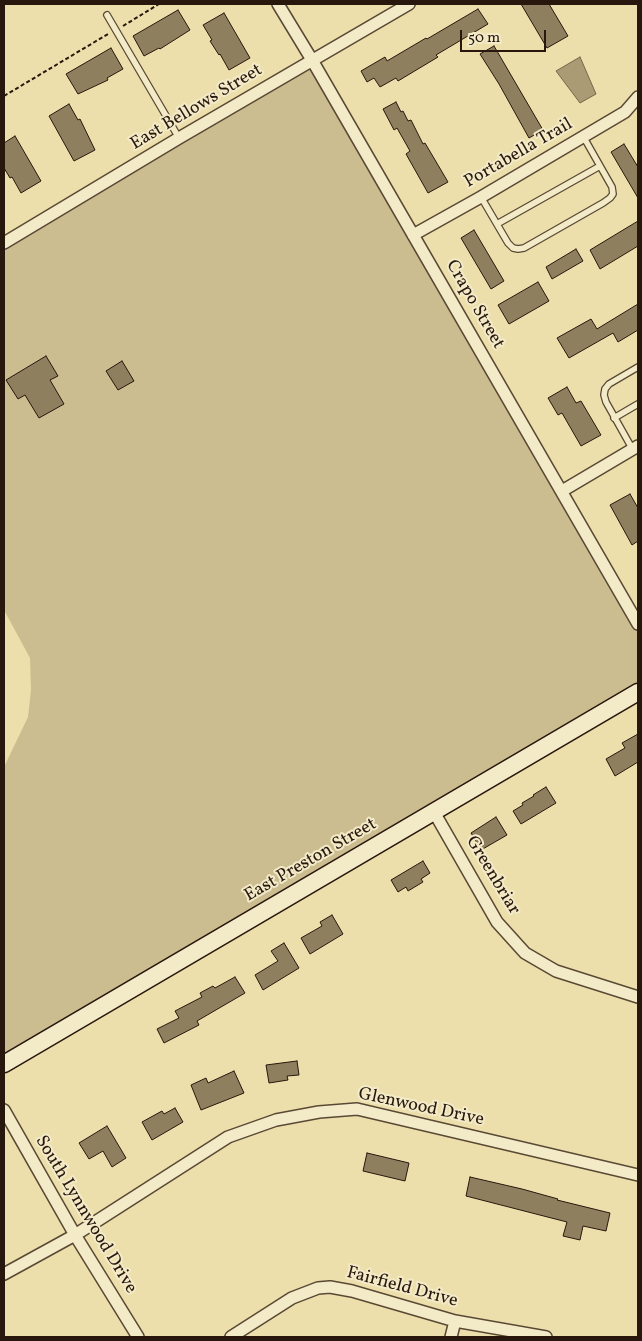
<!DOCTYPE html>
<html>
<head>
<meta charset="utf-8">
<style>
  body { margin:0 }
  #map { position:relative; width:642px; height:1341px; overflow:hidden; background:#eddfab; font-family:Vollkorn,serif }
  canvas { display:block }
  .frame { position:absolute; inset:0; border:5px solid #28170d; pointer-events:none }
  .scale { position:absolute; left:460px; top:30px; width:86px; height:22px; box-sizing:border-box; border:2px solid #28170d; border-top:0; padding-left:6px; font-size:15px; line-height:18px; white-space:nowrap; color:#28170d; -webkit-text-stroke:4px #f3eac8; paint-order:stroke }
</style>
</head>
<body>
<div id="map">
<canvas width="642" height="1341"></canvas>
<div class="frame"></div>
<div class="scale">50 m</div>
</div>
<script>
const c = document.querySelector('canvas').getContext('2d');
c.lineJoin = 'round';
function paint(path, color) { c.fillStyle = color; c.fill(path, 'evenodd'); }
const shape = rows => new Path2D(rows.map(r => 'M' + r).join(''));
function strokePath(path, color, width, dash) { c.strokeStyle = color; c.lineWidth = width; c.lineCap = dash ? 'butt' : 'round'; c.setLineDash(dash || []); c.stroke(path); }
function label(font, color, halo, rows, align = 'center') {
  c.font = font + ' Vollkorn,serif'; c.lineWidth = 4; c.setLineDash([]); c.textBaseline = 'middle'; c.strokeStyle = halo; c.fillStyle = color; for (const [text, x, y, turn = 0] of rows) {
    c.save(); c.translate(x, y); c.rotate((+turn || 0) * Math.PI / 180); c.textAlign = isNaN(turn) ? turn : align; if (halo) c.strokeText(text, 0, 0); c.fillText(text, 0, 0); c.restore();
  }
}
paint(shape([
  [312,60,638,624,638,692,4,1064,4,767,28,717,31,690,30,658,4,610,4,241]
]), '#ccbd90');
const water = shape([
  [580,57,596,94,580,103,556,71,580,57]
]);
paint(water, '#aa9b75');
strokePath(water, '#76664b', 1);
const building = shape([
  [521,4,549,4,568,36,547,48,521,4],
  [478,9,488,24,436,55,438,57,398,81,396,78,380,87,374,78,367,82,361,71,385,57,387,61,426,38,427,39,478,9],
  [178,10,190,30,160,49,159,48,144,56,133,36,178,10],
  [224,13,250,58,229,70,220,54,219,55,210,41,212,40,203,25,224,13],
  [494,46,543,130,529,138,499,84,480,54,494,46],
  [111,48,123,69,107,78,108,80,78,94,66,74,111,48],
  [396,102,401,112,403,111,408,121,411,120,423,144,425,143,448,182,428,193,406,154,410,151,397,128,394,130,383,109,396,102],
  [69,104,78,120,80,119,95,150,74,161,49,116,69,104],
  [15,136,41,181,21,193,12,177,10,178,4,168,4,143,15,136],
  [624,144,638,167,638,198,611,152,624,144],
  [638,221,638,246,600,269,590,250,638,221],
  [474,230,504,281,491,289,461,238,474,230],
  [576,249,583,261,552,279,546,267,576,249],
  [538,282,549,301,509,324,498,305,538,282],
  [638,304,638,330,618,342,613,333,569,358,557,338,591,319,597,329,638,304],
  [46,356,58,376,50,380,64,404,39,418,25,395,18,399,6,380,46,356],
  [122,361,134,381,118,390,106,371,122,361],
  [567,387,576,403,581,401,601,435,581,446,562,413,558,415,548,398,567,387],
  [630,494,638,508,638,541,632,545,610,505,630,494],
  [638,734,638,762,615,776,606,759,625,748,622,743,638,734],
  [546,787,556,803,521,824,513,811,523,805,522,803,534,796,533,795,546,787],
  [496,817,507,835,481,850,471,833,496,817],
  [423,861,430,873,421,879,423,882,408,891,406,887,398,892,391,880,423,861],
  [332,915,343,934,310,954,301,938,322,926,320,922,332,915],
  [284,943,299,968,263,990,255,975,278,961,271,951,284,943],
  [235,977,245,993,197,1021,199,1025,164,1043,157,1029,179,1018,175,1011,202,997,200,993,213,986,215,988,235,977],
  [297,1061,299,1075,287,1076,288,1080,269,1083,266,1065,297,1061],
  [234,1071,244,1093,201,1110,191,1085,206,1078,208,1083,234,1071],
  [175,1108,183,1122,152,1140,142,1122,162,1111,164,1114,175,1108],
  [107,1126,126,1158,112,1167,103,1151,89,1159,79,1143,107,1126],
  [367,1153,409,1163,405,1181,363,1171,367,1153],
  [470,1177,522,1189,558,1199,557,1200,610,1213,606,1231,583,1226,580,1240,563,1236,567,1222,466,1196,470,1177]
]);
paint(building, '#8e7f5f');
strokePath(building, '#28170d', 1);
const lane = shape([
  [107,15,179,138],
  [481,197,508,243,513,248,518,249,524,248,603,203,610,198,613,194,612,187,583,136],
  [497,224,600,166],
  [614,418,638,404],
  [633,450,606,402,604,395,605,389,609,384,638,367]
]);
const street = shape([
  [278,4,312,60,638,624],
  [413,235,481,197,625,112,638,97],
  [4,243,179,138,409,4],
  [562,491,638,446],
  [434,812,497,922,525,953,556,971,638,997],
  [4,1110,75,1235,138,1337],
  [4,1274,75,1235,228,1137,276,1120,319,1112,357,1109,638,1175],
  [231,1337,292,1298,318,1288,330,1287,352,1291,455,1321,546,1337],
  [451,1337,455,1321]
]);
const secondary = shape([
  [4,1064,638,692]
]);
strokePath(lane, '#594934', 8);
strokePath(street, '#594934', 14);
strokePath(secondary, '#28170d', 19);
strokePath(shape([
  [123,26,159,4],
  [4,96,108,34]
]), '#28170d', 2, [4, 2.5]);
strokePath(lane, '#f3eac8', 5.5);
strokePath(street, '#f3eac8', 11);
strokePath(secondary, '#f3eac8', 16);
label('18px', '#28170d', '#f3eac8', [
  ["East Bellows Street",197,108,-31],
  ["Portabella Trail",519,154,-30],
  ["Crapo Street",474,305,60],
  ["East Preston Street",311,861,-30],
  ["Greenbriar",492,876,59],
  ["Glenwood Drive",421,1108,12],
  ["South Lynnwood Drive",85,1215,59],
  ["Fairfield Drive",402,1288,15]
]);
</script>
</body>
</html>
